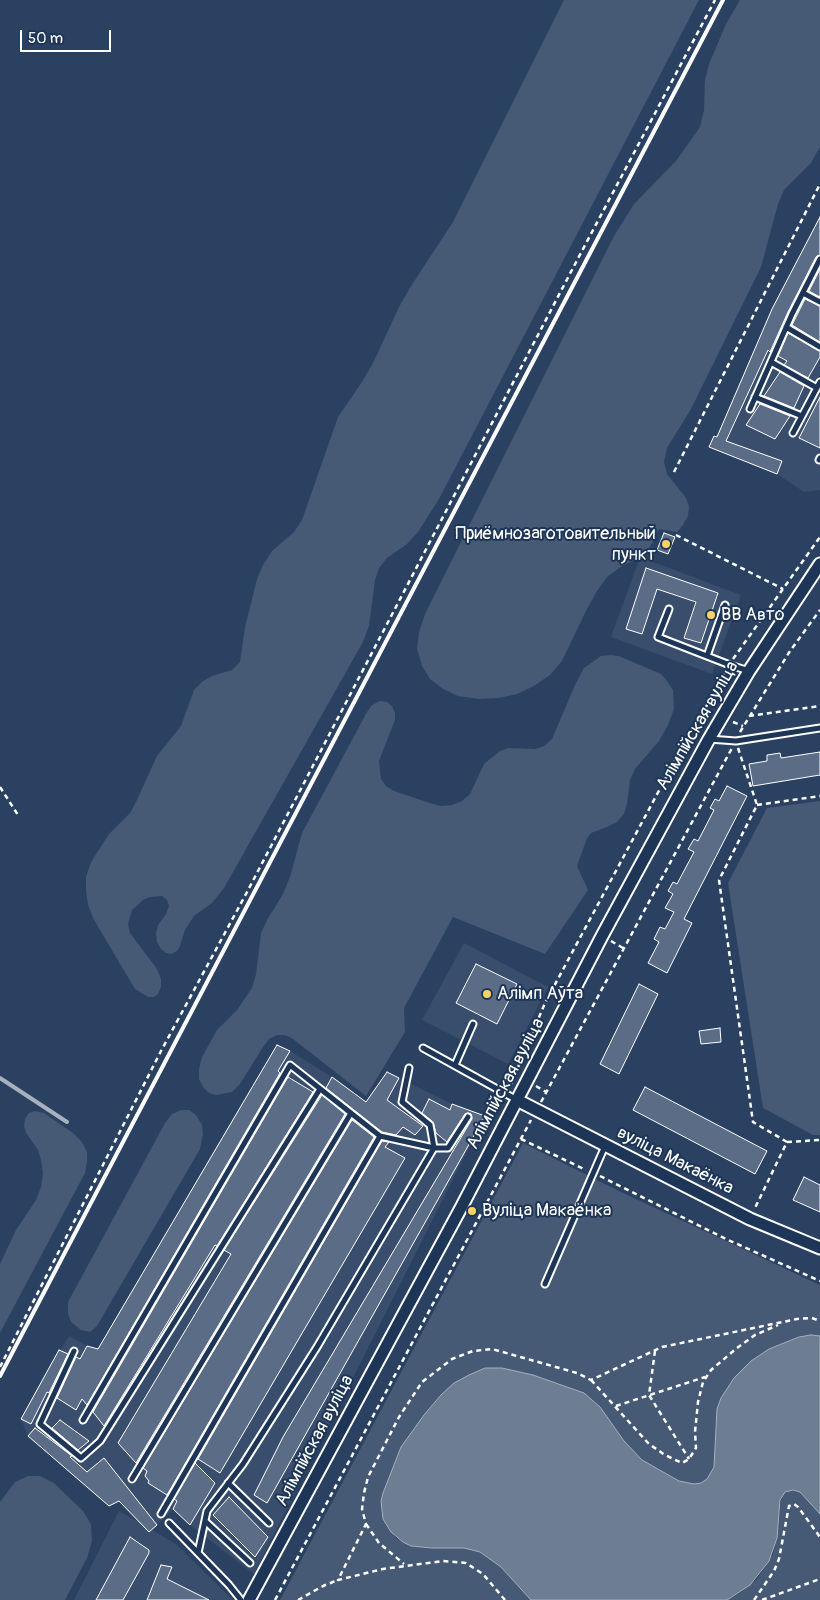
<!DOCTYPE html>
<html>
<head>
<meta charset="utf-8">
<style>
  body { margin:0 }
  #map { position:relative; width:820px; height:1600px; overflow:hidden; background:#2a4161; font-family:Pangolin,sans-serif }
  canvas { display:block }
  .scale { position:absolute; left:20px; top:30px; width:91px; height:22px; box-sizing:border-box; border:2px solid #fff; border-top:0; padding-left:6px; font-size:15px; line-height:18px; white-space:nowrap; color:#fff; -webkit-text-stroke:4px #1d3557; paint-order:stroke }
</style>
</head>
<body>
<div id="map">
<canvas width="820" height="1600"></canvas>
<div class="scale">50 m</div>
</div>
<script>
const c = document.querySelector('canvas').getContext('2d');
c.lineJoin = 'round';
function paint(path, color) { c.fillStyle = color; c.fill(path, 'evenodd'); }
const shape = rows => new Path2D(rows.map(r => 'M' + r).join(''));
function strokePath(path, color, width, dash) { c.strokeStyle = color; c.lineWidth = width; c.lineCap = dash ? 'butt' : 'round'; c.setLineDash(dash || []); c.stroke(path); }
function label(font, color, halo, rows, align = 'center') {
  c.font = font + ' Pangolin,sans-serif'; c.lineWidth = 4; c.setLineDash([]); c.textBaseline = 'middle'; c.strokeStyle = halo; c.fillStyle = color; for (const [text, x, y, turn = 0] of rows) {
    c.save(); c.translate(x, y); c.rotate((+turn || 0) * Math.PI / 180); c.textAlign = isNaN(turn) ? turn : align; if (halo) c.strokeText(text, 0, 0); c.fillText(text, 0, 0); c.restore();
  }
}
paint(shape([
  [820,217,820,490,804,492,777,474,709,447,723,423,772,309],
  [640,557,741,595,712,674,611,637],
  [464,943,548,987,508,1064,422,1020],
  [277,1045,290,1051,332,1077,366,1102,399,1078,452,1104,485,1116,254,1574,190,1525,173,1509,152,1530,176,1544,233,1600,74,1600,119,1511,139,1522,119,1501,109,1506,28,1436,21,1419,69,1336,87,1346,98,1349]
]), '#394e6c');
paint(shape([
  [564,0,699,0,439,499,418,532,407,544,387,558,379,568,375,580,369,626,363,642,224,888,212,903,194,916,185,930,180,946,177,951,171,954,166,953,161,949,157,942,156,933,158,925,166,914,169,906,167,900,162,896,150,897,143,900,132,910,128,924,130,933,157,969,161,979,161,987,158,994,154,997,148,997,135,989,94,920,88,905,86,891,86,877,91,862,109,834,130,813,136,802,157,756,181,726,194,690,203,681,212,676,232,670,240,662,245,627,257,579,263,565,272,551,294,532,302,520,338,417,362,382,374,361,399,307,411,286,453,222],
  [740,0,820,0,820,147,811,163,784,190,778,204,761,267,691,409,667,448,664,462,667,474,686,498,689,506,688,516,683,525,677,532,659,529,649,549,642,556,619,568,607,577,597,591,586,611,562,661,550,675,534,686,517,694,499,698,479,699,458,696,443,689,430,679,422,666,417,649,419,632,425,614,614,236,634,204,676,161,700,127,704,110,705,80,709,64,726,24],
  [611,655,619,656,661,674,667,681,673,690,674,709,668,725,659,741,635,769,630,780,627,804,624,814,617,822,607,827,591,833,587,838,577,866,588,890,545,954,453,917,404,1008,405,1032,366,1096,293,1039,285,1035,277,1035,269,1039,263,1047,240,1084,232,1092,216,1095,209,1093,203,1087,199,1079,199,1069,202,1057,217,1030,237,1010,252,988,256,974,261,933,267,920,283,894,290,877,302,833,367,712,372,705,380,701,387,702,392,706,395,713,395,720,379,761,381,779,386,786,394,791,430,803,441,806,452,805,462,801,470,794,484,764,500,751,508,748,536,749,544,746,552,739,575,685,584,668,601,656],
  [820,801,820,1135,813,1135,763,1108,728,883,767,808],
  [181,1110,189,1110,196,1115,202,1125,203,1134,200,1149,97,1326,90,1332,81,1330,71,1322,68,1314,68,1302,165,1123,172,1114],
  [35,1111,44,1113,73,1133,82,1142,87,1152,87,1162,85,1173,0,1333,0,1264,16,1230,36,1200,41,1187,43,1173,41,1160,38,1150,26,1133,24,1126,25,1119,29,1113],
  [523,1143,621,1192,820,1285,820,1336,811,1335,799,1337,769,1350,761,1354,734,1378,721,1398,716,1421,714,1467,707,1479,701,1483,694,1484,679,1481,642,1460,624,1441,600,1407,584,1393,533,1375,502,1368,460,1379,434,1403,401,1447,383,1493,381,1501,383,1519,391,1532,396,1538,411,1546,432,1548,464,1548,480,1552,501,1567,531,1600,280,1600],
  [28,1476,40,1476,54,1483,83,1511,91,1524,92,1541,87,1558,65,1600,0,1600,0,1502,15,1482],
  [789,1490,800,1492,820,1514,820,1600,727,1600,741,1592,757,1579,773,1554,777,1538,781,1500,785,1492]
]), '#465975');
const water = shape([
  [811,1335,820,1336,820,1514,800,1492,793,1490,785,1492,780,1500,777,1538,769,1561,750,1585,727,1600,531,1600,501,1567,480,1552,464,1548,432,1548,411,1546,403,1542,391,1532,383,1519,381,1501,383,1493,401,1447,424,1415,441,1395,454,1383,469,1375,485,1368,502,1368,533,1375,584,1393,600,1407,624,1441,642,1460,679,1481,694,1484,701,1483,707,1479,714,1467,717,1409,721,1398,734,1378,751,1361,769,1349,799,1337,811,1335]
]);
paint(water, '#6d7d92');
strokePath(water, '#a7b1be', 1);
strokePath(shape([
  [0,1078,67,1122]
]), '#a7b1be', 4);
const building = shape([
  [820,217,820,255,816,257,788,312,770,352,768,350,726,441,782,461,777,474,709,447,714,436,717,437,772,309,820,217],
  [820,269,820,297,809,291,820,269],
  [805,299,820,306,820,342,792,325,805,299],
  [788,333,820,351,820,357,808,378,784,365,787,361,778,356,788,333],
  [780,372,804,386,794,408,764,396,780,372],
  [820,397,820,448,799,438,820,397],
  [760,404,790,416,775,439,746,425,760,404],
  [664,533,675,537,668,554,657,550,664,533],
  [646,568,718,593,701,643,684,638,696,602,657,589,642,634,626,629,646,568],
  [820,752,820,775,753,786,749,764,767,761,767,755,780,753,781,758,820,752],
  [727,786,747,796,684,919,692,923,667,973,648,963,659,942,654,939,660,927,665,929,674,912,665,908,673,894,668,891,673,882,677,884,694,852,688,849,694,839,698,841,714,810,710,808,715,799,719,801,727,786],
  [476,964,517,984,497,1024,456,1003,476,964],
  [639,984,658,994,619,1074,600,1064,639,984],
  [720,1028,721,1042,701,1044,699,1031,720,1028],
  [277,1045,290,1051,278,1071,280,1073,87,1405,82,1399,76,1410,57,1398,76,1357,80,1359,87,1346,98,1349,277,1045],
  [387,1072,399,1078,387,1100,423,1126,415,1135,403,1127,396,1135,382,1132,326,1088,332,1077,366,1102,387,1072],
  [288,1077,313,1092,217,1246,215,1245,104,1426,93,1412,288,1077],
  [645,1087,767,1151,755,1174,633,1110,645,1087],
  [322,1095,345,1114,136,1463,118,1443,231,1254,224,1250,322,1095],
  [429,1099,450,1110,452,1104,485,1116,267,1503,254,1495,283,1437,472,1119,471,1114,468,1113,465,1114,447,1142,436,1133,433,1122,422,1113,429,1099],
  [352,1120,374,1137,167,1495,148,1483,149,1481,145,1476,147,1471,143,1468,352,1120],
  [382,1141,389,1142,385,1147,405,1158,220,1473,198,1459,382,1141],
  [804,1177,820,1185,820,1212,793,1200,804,1177],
  [59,1350,68,1354,49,1393,47,1392,31,1424,21,1419,59,1350],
  [60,1420,89,1441,78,1450,52,1428,60,1420],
  [35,1428,72,1456,70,1457,87,1472,104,1458,157,1525,149,1532,119,1501,109,1506,28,1436,35,1428],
  [195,1463,215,1483,190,1525,173,1509,177,1501,174,1499,195,1463],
  [229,1497,268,1537,255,1557,213,1515,229,1497],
  [130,1537,149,1550,149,1553,123,1600,96,1600,130,1537],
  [161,1565,172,1567,167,1579,209,1600,147,1600,161,1565]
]);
paint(building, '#5b6c86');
strokePath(building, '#fff', 1);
const service = shape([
  [803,293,820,302],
  [786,327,820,347],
  [771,362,817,388],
  [755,397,802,416],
  [750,409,792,314,820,259],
  [793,433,820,382],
  [819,460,820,458],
  [669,609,658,637,730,665,749,671],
  [707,656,725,605],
  [709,739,736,741,820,728],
  [423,1048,517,1100],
  [455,1065,473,1024],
  [545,1284,605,1146],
  [74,1351,40,1424,81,1458,100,1441,320,1089],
  [83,1420,290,1065,380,1136,434,1148,448,1148,468,1117],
  [132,1479,351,1113],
  [228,1483,269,1523],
  [161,1514,380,1136],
  [205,1521,250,1563],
  [169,1523,229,1585,241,1600],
  [198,1553,207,1511,243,1464,317,1347,434,1148,430,1125,402,1102,409,1068]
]);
const tertiary = shape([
  [517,1100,750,1219,820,1248],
  [249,1600,462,1206,602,936,709,739,749,671,820,564]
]);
strokePath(service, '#fff', 9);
strokePath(tertiary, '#fff', 15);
strokePath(shape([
  [674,472,820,184],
  [676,535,783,589],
  [733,659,820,537],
  [749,716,820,706],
  [733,722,743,726],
  [740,732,790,651,820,610],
  [738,748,757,805,719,880,753,1122,787,1142,755,1208],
  [0,787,18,815],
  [757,805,820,796],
  [611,941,623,948],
  [511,1084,545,1003,676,759,726,672],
  [536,1086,546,1092],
  [541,1102,732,748],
  [521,1139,586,1170],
  [787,1142,820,1140],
  [600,1176,726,1239,820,1281],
  [655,1351,649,1395,689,1459],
  [0,1367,161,1051,246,894,574,266,715,0],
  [591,1380,649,1444,665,1455,682,1463,689,1459,696,1448,695,1432,698,1402,703,1382,711,1370,737,1348,755,1335,778,1325],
  [616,1406,705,1377],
  [366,1524,379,1543,404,1564],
  [275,1600,531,1120],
  [298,1600,323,1586,338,1580],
  [505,1600,483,1574,466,1563,443,1561,383,1569,338,1580,366,1524,362,1509,364,1493,368,1477,399,1417,422,1382,452,1359,473,1351,492,1349,577,1373,591,1380,662,1347,797,1319,812,1318,820,1321],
  [754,1600,774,1571,779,1559,789,1506,794,1504,798,1507,820,1537],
  [762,1600,820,1579]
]), '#fff', 2.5, [5, 4]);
strokePath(service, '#1d3557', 5);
strokePath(tertiary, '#1d3557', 11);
strokePath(shape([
  [0,1376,723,0]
]), '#fff', 4);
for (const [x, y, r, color] of [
  [666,544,5,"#ffd166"],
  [711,615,5,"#ffd166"],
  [487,994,5,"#ffd166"],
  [472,1211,5,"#ffd166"]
]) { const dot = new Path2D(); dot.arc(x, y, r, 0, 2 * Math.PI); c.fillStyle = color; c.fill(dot); strokePath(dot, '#1d3557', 2); }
label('18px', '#fff', '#1d3557', [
  ["Приёмнозаготовительный",656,534,"right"],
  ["пункт",656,555,"right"],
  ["ВВ Авто",721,615],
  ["Алімп Аўта",497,994],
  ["Вуліца Макаёнка",482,1211]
], 'left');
label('18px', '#fff', '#1d3557', [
  ["Алімпійская вуліца",698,726,-60],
  ["Алімпійская вуліца",506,1084,-62],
  ["вуліца Макаёнка",675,1161,27],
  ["Алімпійская вуліца",315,1441,-62]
]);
</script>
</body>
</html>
